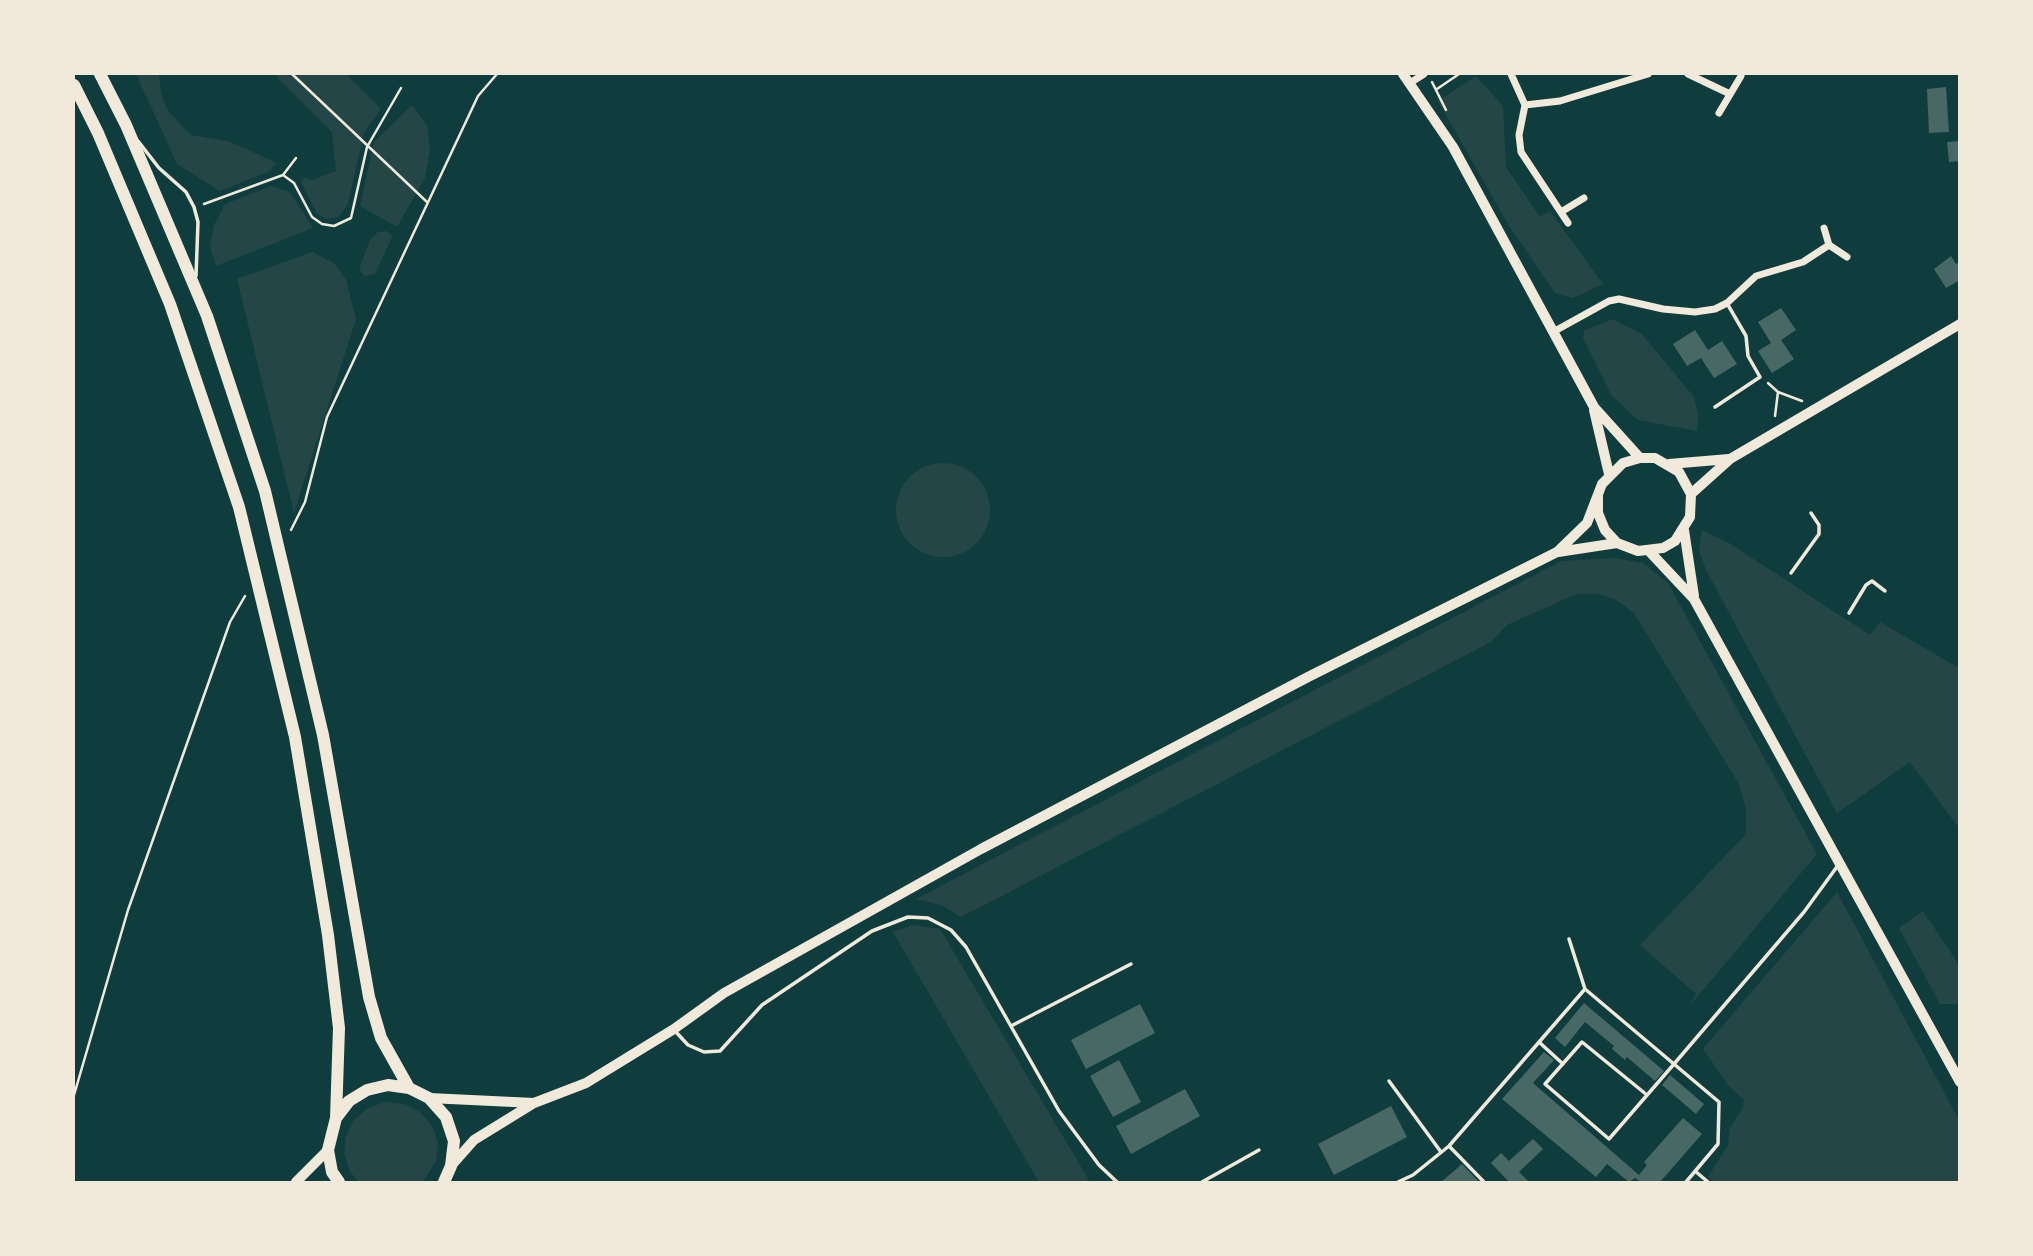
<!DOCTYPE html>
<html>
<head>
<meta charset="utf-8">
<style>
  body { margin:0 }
  #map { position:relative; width:2033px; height:1256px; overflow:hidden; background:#0f3d3e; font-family:Barlow,sans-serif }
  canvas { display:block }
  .frame { position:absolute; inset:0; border:75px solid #f1e9da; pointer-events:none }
</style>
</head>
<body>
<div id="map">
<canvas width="2033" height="1256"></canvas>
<div class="frame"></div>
</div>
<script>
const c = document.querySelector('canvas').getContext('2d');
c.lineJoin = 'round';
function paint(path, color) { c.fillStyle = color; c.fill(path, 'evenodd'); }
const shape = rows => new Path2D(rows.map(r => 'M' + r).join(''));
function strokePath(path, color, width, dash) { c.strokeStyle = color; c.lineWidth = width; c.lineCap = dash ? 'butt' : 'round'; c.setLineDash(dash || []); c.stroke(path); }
paint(shape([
  [136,74,159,74,161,94,167,109,190,135,228,141,277,163,270,171,220,191,177,164],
  [274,74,346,74,381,109,364,133,348,204,338,217,327,219,317,214,301,182,304,177,312,180,336,171,332,132],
  [1476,76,1503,106,1506,167,1540,217,1550,211,1603,284,1573,298,1555,293,1508,224,1438,101],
  [412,105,427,125,430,150,425,178,397,227,360,206,374,142],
  [271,186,290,192,313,228,216,266,210,247,214,225,225,204],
  [386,231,393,235,375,274,364,276,359,269,370,240,378,232],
  [312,252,334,263,346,279,356,319,294,513,237,279],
  [1612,319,1641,333,1694,397,1698,414,1697,431,1638,420,1611,395,1583,338,1584,331],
  '896 510a47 47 0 1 1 94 0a47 47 0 1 1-94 0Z',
  [1702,530,1729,543,1870,635,1880,622,1959,668,1959,828,1910,762,1837,813,1706,570,1699,551],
  [1614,558,1643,563,1668,583,1817,854,1689,1007,1696,994,1640,945,1746,834,1746,809,1739,784,1634,613,1616,600,1600,594,1576,594,1507,625,1491,642,961,917,941,905,916,899,1561,561],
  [1837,892,1959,1120,1959,1182,1715,1182,1708,1177,1728,1145,1730,1128,1743,1107,1744,1100,1729,1086,1703,1049],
  [1923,911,1959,965,1959,1004,1940,1004,1899,928],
  [913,925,940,929,1090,1182,1039,1182,893,932],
  [385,1102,404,1104,420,1112,432,1126,438,1143,436,1161,423,1182,359,1182,350,1172,344,1154,346,1136,354,1120,368,1108]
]), '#244646');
paint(shape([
  [1946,87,1949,132,1929,133,1927,89],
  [1960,141,1960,161,1949,162,1947,142],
  [1951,256,1956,264,1960,262,1960,280,1946,288,1934,269],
  [1781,308,1796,330,1781,340,1794,359,1772,373,1758,351,1771,343,1758,322],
  [1695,330,1708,350,1722,341,1737,364,1714,378,1701,358,1687,366,1673,344],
  [1584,1003,1664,1071,1655,1081,1627,1057,1625,1060,1612,1049,1614,1046,1585,1022,1565,1047,1555,1038],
  [1140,1004,1155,1033,1086,1069,1071,1040],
  [1544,1052,1554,1060,1533,1083,1639,1175,1647,1165,1644,1162,1683,1118,1702,1134,1660,1182,1641,1182,1635,1178,1629,1182,1607,1164,1596,1177,1502,1099],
  [1119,1060,1141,1102,1113,1117,1090,1076],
  [1670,1075,1704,1104,1696,1114,1662,1085],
  [1185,1089,1200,1116,1131,1154,1116,1126],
  [1391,1106,1407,1137,1334,1175,1318,1144],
  [1533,1139,1543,1149,1519,1172,1529,1182,1509,1182,1491,1163,1501,1153,1509,1161],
  [1462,1164,1479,1182,1441,1182]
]), '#486865');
strokePath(shape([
  [292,74,427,202],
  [1432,82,1446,110],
  [1437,89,1459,74],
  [283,175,294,183,312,217,322,224,334,226,351,218,367,147,401,88],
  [204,204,283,175,296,158],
  [1768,383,1778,392,1802,401],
  [1775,416,1778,392],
  [291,530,305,502,327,417,478,96,497,74],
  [74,1095,128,910,230,622,245,596]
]), '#f1e9da', 2.5);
strokePath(shape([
  [138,141,159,168,186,192,194,207,198,222,196,276],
  [1715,407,1760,377,1748,356,1746,336,1728,305],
  [1791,573,1819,534,1819,525,1811,513],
  [1849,613,1866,585,1872,581,1885,591],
  [1569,939,1585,989],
  [1011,1026,1131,964],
  [675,1031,688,1045,704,1052,720,1051,762,1005,872,931,908,917,928,918,951,930,966,947,1059,1111,1099,1165,1117,1182],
  [1539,1042,1563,1064],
  [1389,1081,1441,1152],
  [1647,1095,1582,1042,1545,1084,1609,1139,1674,1064,1804,912,1839,864],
  [1449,1146,1484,1182],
  [1695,1171,1708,1182],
  [1202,1182,1259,1150],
  [1398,1182,1413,1175,1449,1146,1585,989,1719,1102,1718,1144,1686,1182]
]), '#f1e9da', 3.5);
strokePath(shape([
  [1511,74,1525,105,1560,101,1648,74],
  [1688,74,1730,94],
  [1410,83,1424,74],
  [1525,105,1519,135,1521,152,1568,223],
  [1719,113,1741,76],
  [1561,212,1584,198],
  [1824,228,1829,245,1847,257],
  [1553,332,1609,301,1619,299,1663,309,1695,312,1715,309,1727,303,1756,276,1803,262,1829,245]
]), '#f1e9da', 7);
strokePath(shape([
  [1403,74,1453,147,1594,407,1640,458],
  [1594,410,1609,474],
  [1669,464,1729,459],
  [1691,494,1730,459,1960,324],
  [1684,530,1694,596],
  [1649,551,1694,599,1960,1082],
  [1558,552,1617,543],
  [429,1098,534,1103],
  [451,1166,474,1140,534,1103,586,1083,674,1029,724,993,981,849,1308,677,1557,552,1587,523,1602,484,1623,463,1640,458,1655,458,1679,472,1691,494,1690,517,1675,541,1663,548,1638,551,1617,543,1605,530,1598,513,1598,496],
  [296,1182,328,1150]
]), '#f1e9da', 10);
strokePath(shape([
  [100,74,126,125,207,316,265,491,323,735,369,997,381,1038,409,1088],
  [74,85,98,133,170,304,239,507,295,737,328,935,339,1028,336,1118],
  [339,1182,332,1172,328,1150,336,1118,349,1101,367,1090,388,1085,409,1088,429,1098,446,1117,454,1141,451,1166,444,1182]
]), '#f1e9da', 12);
</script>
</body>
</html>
